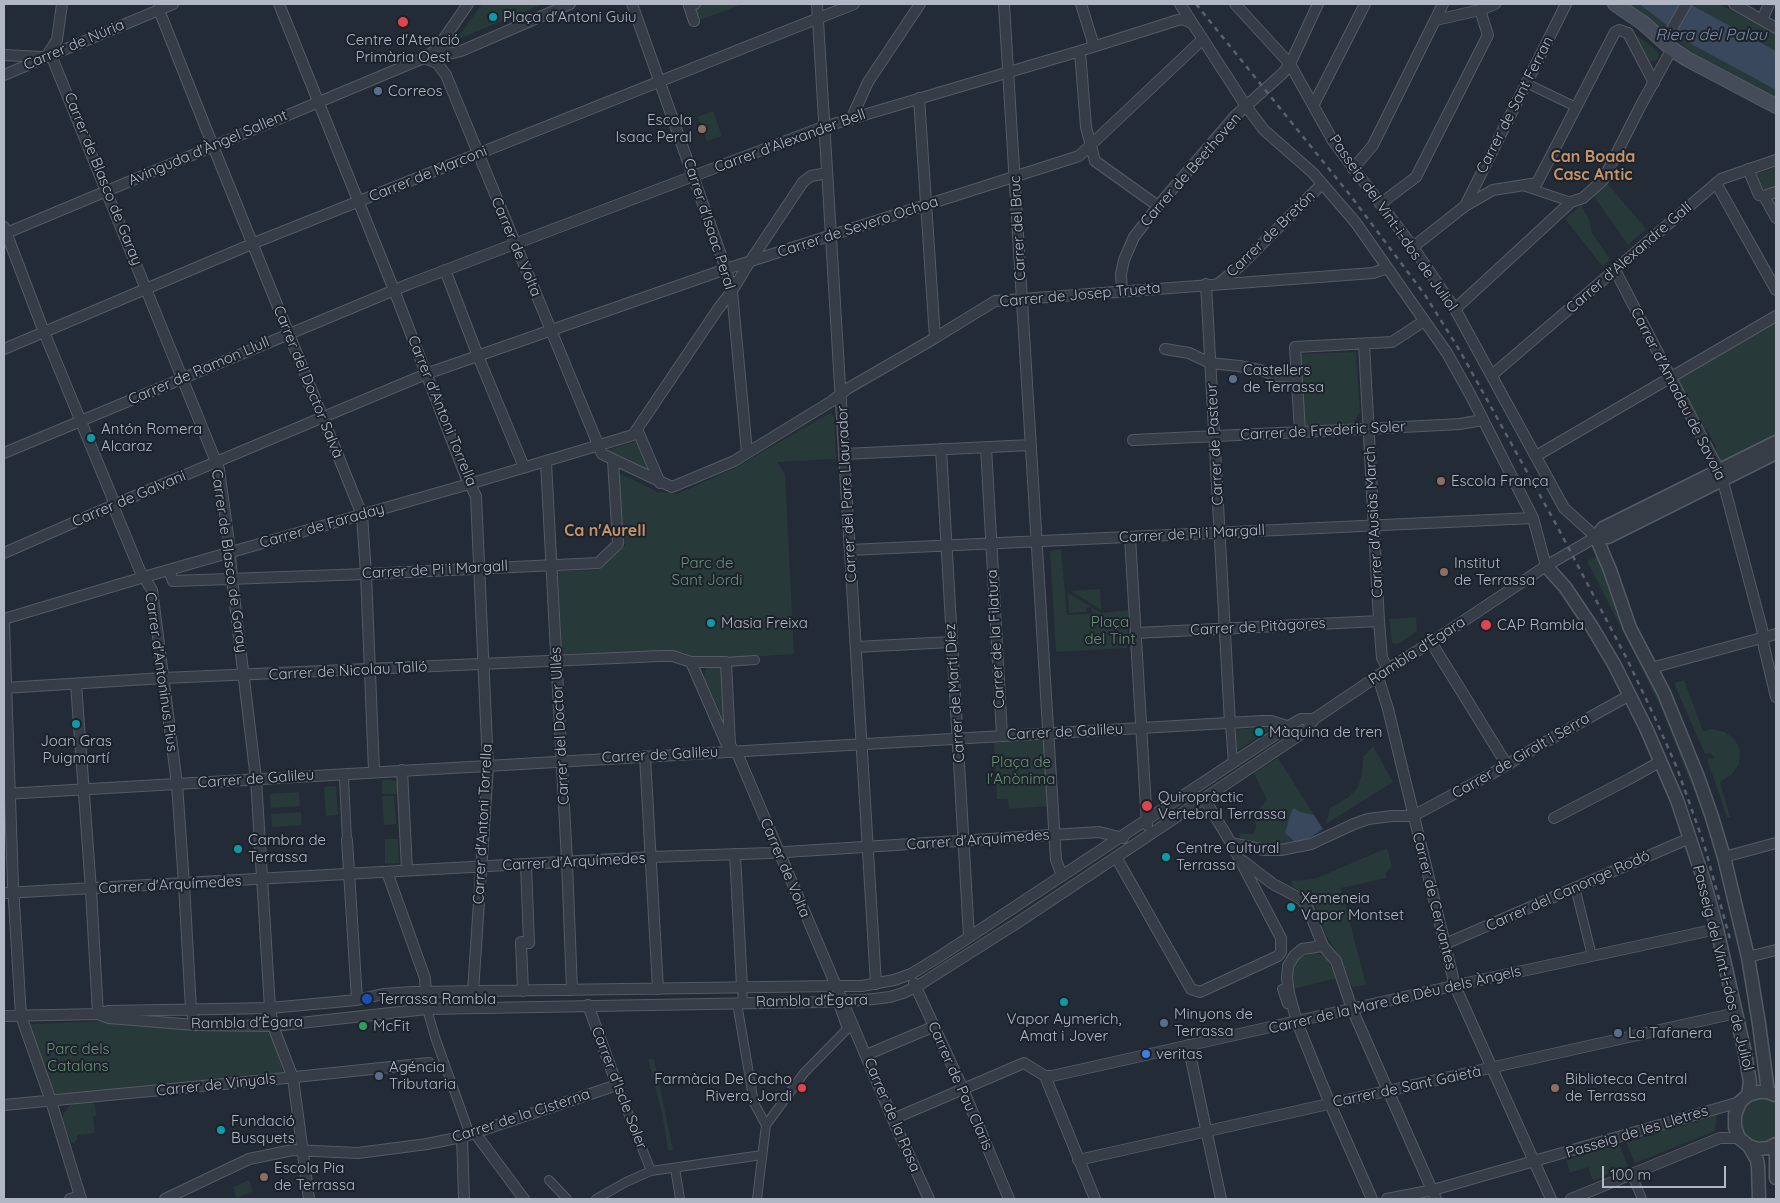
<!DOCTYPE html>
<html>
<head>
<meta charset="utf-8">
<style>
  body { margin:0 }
  #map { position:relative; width:1780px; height:1203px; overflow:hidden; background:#232b36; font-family:Quicksand,sans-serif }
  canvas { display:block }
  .frame { position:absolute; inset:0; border:5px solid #b1b8c3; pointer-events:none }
  .scale { position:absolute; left:1602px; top:1166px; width:124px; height:22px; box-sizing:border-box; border:2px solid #b1b8c3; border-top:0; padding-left:6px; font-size:15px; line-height:18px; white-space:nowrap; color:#b1b8c3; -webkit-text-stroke:4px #1c222b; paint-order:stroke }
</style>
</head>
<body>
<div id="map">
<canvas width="1780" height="1203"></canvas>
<div class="frame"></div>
<div class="scale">100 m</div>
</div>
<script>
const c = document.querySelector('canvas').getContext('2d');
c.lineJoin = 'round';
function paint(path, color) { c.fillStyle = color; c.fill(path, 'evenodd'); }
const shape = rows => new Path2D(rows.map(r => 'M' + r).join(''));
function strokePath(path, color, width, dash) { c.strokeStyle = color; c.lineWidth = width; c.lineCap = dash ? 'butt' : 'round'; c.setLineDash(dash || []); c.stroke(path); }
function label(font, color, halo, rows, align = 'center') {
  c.font = font + ' Quicksand,sans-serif'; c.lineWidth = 4; c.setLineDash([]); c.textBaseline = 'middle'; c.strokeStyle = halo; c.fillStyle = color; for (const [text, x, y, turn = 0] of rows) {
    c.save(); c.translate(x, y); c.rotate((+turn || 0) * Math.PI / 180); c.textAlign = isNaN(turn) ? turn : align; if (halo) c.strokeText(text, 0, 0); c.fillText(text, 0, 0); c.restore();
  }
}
paint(shape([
  [482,4,543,4,456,40],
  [703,4,743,4,697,21,692,8],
  [1620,4,1639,4,1693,45,1776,90,1776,97,1693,53,1655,25],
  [1690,4,1719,4,1776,34,1776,51],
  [1631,31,1657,50,1659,56,1657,60,1653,62,1647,60],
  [713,111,722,136,707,141,698,117],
  [1776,167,1776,187,1762,192,1756,174],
  [1606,182,1646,229,1628,245,1593,195],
  [1581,205,1589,220,1592,233,1610,259,1603,267,1565,219],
  [1776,318,1776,437,1721,464,1716,454,1716,447,1707,429,1701,427,1683,399,1677,377],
  [1356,352,1360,412,1353,423,1305,427,1300,354],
  [830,413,834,416,836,459,777,462,785,474,794,654,731,658,695,658,683,652,562,654,558,571,598,570,626,545,621,540,617,476,621,474,658,492,677,494,733,469],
  [638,441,652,472,607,450],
  [1061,549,1067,615,1098,613,1092,612,1091,607,1086,608,1086,612,1069,613,1068,593,1101,613,1129,610,1127,648,1056,652,1050,551],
  [1598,556,1664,704,1704,805,1736,925,1744,970,1726,891,1702,811,1664,715,1640,665,1587,561],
  [1100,589,1101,610,1071,591],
  [1416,617,1417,631,1400,643,1395,644,1392,643,1389,619],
  [710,667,722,667,725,723,704,677,706,669],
  [1684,680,1703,731,1714,729,1725,732,1734,739,1738,745,1740,753,1739,764,1731,775,1720,782,1730,817,1727,817,1707,759,1714,758,1711,753,1705,754,1674,683],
  [1269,727,1270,729,1231,755,1230,730],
  [1045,739,1050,806,1009,809,1008,799,997,799,994,743],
  [1373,746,1393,782,1326,824,1330,808,1349,797,1358,787,1362,773,1363,757],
  [1278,758,1314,815,1299,812,1289,822,1285,833,1295,842,1273,846,1240,844,1239,834,1254,834,1256,827,1254,814,1267,800,1254,773],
  [382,780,391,780,397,782,397,794,382,794],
  [336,786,338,815,326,816,324,787],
  [299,792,300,806,271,808,270,794],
  [382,796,394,796,396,824,384,825],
  [301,812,302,825,272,827,271,814],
  [385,839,398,839,399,863,385,864],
  [1387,848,1392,866,1386,873,1386,878,1341,888,1366,985,1352,987,1342,960,1326,935,1316,907,1304,893,1293,887,1291,881,1314,879],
  [1310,953,1319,954,1326,957,1337,978,1293,989,1291,977,1293,967,1297,959],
  [104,1021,216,1030,265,1030,272,1035,283,1071,281,1074,273,1075,267,1073,241,1076,239,1078,53,1096,29,1027,31,1024],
  [648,1059,654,1059,673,1150,668,1150,662,1113],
  [1758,1098,1767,1098,1776,1104,1776,1136,1771,1139,1763,1142,1750,1140,1744,1134,1738,1122,1746,1103],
  [91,1102,95,1104,96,1115,93,1117,95,1133,78,1135,77,1139,74,1143,71,1142,62,1118,64,1113,70,1105],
  [1717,1115,1715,1131,1635,1163,1626,1142,1640,1139,1641,1137,1650,1136,1659,1133,1659,1131,1678,1127,1679,1126,1687,1125,1688,1123,1697,1123,1698,1120,1706,1119,1706,1118],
  [1619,1144,1628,1166,1593,1181,1588,1167,1570,1173,1566,1160],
  [249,1180,253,1191,237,1198,233,1187]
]), '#283939');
paint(shape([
  [1639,4,1690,4,1776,51,1776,90,1693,45],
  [1294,808,1300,812,1314,815,1323,829,1308,839,1295,842,1285,833,1292,810]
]), '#3a485e');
const pedestrian = shape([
  [1526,83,1576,107],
  [1523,186,1571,202],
  [726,662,755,660],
  [1230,724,1233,763],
  [344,778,347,840],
  [1575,887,1592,956],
  [742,987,743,1002],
  [1282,989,1287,1004],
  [737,1003,754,1103,766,1125],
  [839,1006,847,1029],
  [427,1009,435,1037,470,1135],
  [617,1085,651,1171],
  [675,1168,680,1199],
  [549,1180,567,1199],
  [1634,1180,1642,1199],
  [596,1199,626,1182,651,1171,762,1155],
  [757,1199,766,1125,804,1073,852,1024]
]);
const minor = shape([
  [160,4,159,10,213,146,362,515,366,574,374,771],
  [279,4,394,290,466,477,476,496,488,767,473,992],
  [632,4,726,269,732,291,747,452],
  [817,4,876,984],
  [1004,4,1056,860,1062,876],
  [1081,4,1094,46],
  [1180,4,1246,106,1264,130,1313,173,1356,223,1447,353,1471,396,1533,518,1546,566],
  [1734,4,1776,28],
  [1436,20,1480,10,1495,4],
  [1762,20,1769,4],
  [694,21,689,6,695,4],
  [1665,41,1686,4],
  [436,50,453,53,461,51,570,4],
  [1080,51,1086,127,1095,161,1158,206],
  [4,55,42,57],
  [51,55,219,469,229,543,232,579,256,779,270,1008,273,1026,293,1078,309,1199],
  [46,57,57,40,62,4],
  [424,58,437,63,446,75,602,454,672,487,734,461,832,401,847,389,935,338,995,301,1373,273,1387,268],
  [4,75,173,4],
  [919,98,935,338],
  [1314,104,1365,4],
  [852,117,868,82,920,4],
  [1353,169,1373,145,1443,4],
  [1748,169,1759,195,1764,196,1776,218],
  [1716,183,1776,290],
  [1764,196,1776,192],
  [1380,204,1416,177,1488,35,1480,10],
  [1465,206,1566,4],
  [4,227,44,332,112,497,116,513,140,571,152,590,177,784,184,884,191,1009,195,1025],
  [4,234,424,58,436,50,468,4],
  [1413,247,1465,206,1493,190,1537,183,1615,32,1619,30,1628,33,1654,83],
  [445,270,478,356,524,467],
  [1615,270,1721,474,1762,629,1764,647,1776,697],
  [1206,284,1230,724],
  [1218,284,1240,266,1322,184],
  [1122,291,1121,274,1124,260,1134,237,1158,206,1235,116,1283,73,1290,64,1318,4],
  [1455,309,1571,202,1583,198,1603,180,1641,105,1672,49],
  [1364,344,1379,621,1382,658,1388,669],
  [4,349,259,241,854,4],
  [1165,349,1189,353,1210,363,1239,366,1264,371,1276,376,1297,377],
  [1492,375,1721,179,1776,160],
  [637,429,660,483],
  [1300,432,1295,347,1392,342,1424,321],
  [1133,440,1384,428,1460,424,1482,420],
  [986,447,1002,735],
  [941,449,969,937],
  [4,453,409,284,820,128,1080,51,1178,20,1183,19,1193,24],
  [844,454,1031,445],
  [1536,456,1776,316],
  [546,462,567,862,572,990],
  [1130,537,1147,825],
  [850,550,1533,518],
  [4,553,123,501,426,374,726,269,1079,156,1203,39],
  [169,570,173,581,366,574,598,563,618,544,613,460],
  [4,619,144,577,469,484,633,435,718,309,732,291,749,263,803,182,811,176,827,173],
  [4,624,13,885,21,1016,51,1101,81,1199],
  [1136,633,1379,621],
  [1431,642,1507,765],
  [856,647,951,642],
  [1651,668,1776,634],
  [1378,677,1388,709,1455,986,1551,1199],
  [76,684,91,890,98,1014],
  [4,688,164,678,661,656,673,656,691,662],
  [733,751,730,744,726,662,691,662,727,745,733,751,737,753,897,1129,929,1199],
  [645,756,658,989],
  [402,770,407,870],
  [4,794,1262,721,1271,721,1290,727],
  [1554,818,1631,778,1661,761],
  [347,840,357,1000],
  [1231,843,1265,850,1281,850,1311,844,1354,824,1368,819,1392,816,1413,816,1493,773,1540,745,1630,695],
  [735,854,742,987],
  [1116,857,1191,989,1200,992,1278,956,1281,952,1281,938,1231,843,1204,798],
  [1724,857,1776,843],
  [1243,861,1273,884,1301,899,1307,906,1323,946,1336,961,1352,1009,1436,1199],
  [387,872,425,978,427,1009],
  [4,893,651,857,770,853,1099,832,1123,838],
  [1445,944,1690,838],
  [1323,946,1302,949,1294,956,1288,966,1287,979,1289,993,1297,1022,1328,1099,1372,1199],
  [1748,957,1776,950],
  [914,983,963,1089,1009,1199],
  [523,991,521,942,529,943,526,865],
  [98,1014,109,1018,195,1025,273,1026,427,1009,819,1002,865,1000,890,997,903,993,916,987,1017,923,1307,730,1314,719,1388,669,1441,636,1546,566,1596,537,1564,508,1455,309,1413,247,1333,141,1290,64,1235,4],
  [4,1016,98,1014,108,1011,270,1008,357,1000,383,994,412,992,836,986,862,986,894,980,911,974,942,955,1287,727,1301,719,1314,719],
  [1188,1045,1221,1199],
  [866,1055,935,1026],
  [1045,1076,1095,1199],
  [4,1105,276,1079,429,1063],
  [893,1119,1024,1063,1045,1076,1052,1076,1462,984,1717,929],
  [475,1133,524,1199],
  [462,1137,464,1199],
  [1078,1160,1736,1013],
  [70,1199,80,1196],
  [165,1199,249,1159,293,1150,358,1153,427,1144,462,1137,617,1085,588,1005],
  [1387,1199,1433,1190,1740,1102],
  [1571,1199,1720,1138,1739,1138]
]);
const tertiary = shape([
  [1596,537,1610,570,1630,628,1664,693,1698,777,1712,817,1724,857,1748,957,1759,1024,1768,1092],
  [1596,537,1603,528,1776,442],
  [1596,537,1608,537,1776,453],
  [1546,566,1565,587,1592,627,1614,664,1646,728,1677,800,1704,881,1717,929,1745,1053,1750,1082,1748,1095],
  [1775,1095,1768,1092,1759,1092,1748,1095,1740,1102,1735,1115,1735,1127,1739,1138,1749,1146,1758,1149,1768,1148,1776,1144],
  [1749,1146,1757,1160,1758,1166,1759,1199],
  [1776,1150,1776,1178]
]);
const secondary = shape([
  [1615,4,1643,23,1672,49,1687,59,1776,106]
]);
strokePath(pedestrian, '#545b65', 10);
strokePath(minor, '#545b65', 12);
strokePath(tertiary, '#545b65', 15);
strokePath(secondary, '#545b65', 16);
strokePath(pedestrian, '#363d47', 8);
strokePath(minor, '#363d47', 10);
strokePath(tertiary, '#363d47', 12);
strokePath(secondary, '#454c59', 14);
strokePath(shape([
  [1196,4,1350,195,1425,295,1460,351,1557,526,1627,659,1655,718,1677,768,1704,844,1730,939]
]), '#59616d', 2.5, [5, 5]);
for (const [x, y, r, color] of [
  [493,17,5,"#0f9aa8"],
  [403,22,6,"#e0444e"],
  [378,91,5,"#5c6f8a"],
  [702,129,5,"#8d6e63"],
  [1233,379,5,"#5c6f8a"],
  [91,438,5,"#0f9aa8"],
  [1441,481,5,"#8d6e63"],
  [1444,572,5,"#8d6e63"],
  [711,623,5,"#0f9aa8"],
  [1486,625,6,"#e0444e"],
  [76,724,5,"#0f9aa8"],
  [1259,732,5,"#0f9aa8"],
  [1147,806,6,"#e0444e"],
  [238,849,5,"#0f9aa8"],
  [1166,857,5,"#0f9aa8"],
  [1291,907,5,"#0f9aa8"],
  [367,999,6,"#1a4fb4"],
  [1064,1002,5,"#0f9aa8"],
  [1164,1023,5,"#5c6f8a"],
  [363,1026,5,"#2e9e5b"],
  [1618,1033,5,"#5c6f8a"],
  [1146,1054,5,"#3f7fe0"],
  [379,1076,5,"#5c6f8a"],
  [802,1088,5,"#e0444e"],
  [1555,1088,5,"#8d6e63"],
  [221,1130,5,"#0f9aa8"],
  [264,1177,5,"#8d6e63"]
]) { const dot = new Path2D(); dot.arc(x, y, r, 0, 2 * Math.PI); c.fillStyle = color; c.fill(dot); strokePath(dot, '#1c222b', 2); }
label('15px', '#b1b8c3', '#1c222b', [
  ["Plaça d'Antoni Guiu",503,17],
  ["Centre d'Atenció",403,40,"center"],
  ["Primària Oest",403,57,"center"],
  ["Correos",388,91],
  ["Escola",692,120,"right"],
  ["Isaac Peral",692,137,"right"],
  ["Castellers",1243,370],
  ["de Terrassa",1243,387],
  ["Antón Romera",101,429],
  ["Alcaraz",101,446],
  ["Escola França",1451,481],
  ["Institut",1454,563],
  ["de Terrassa",1454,580],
  ["Masia Freixa",721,623],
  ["CAP Rambla",1497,625],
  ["Màquina de tren",1269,732],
  ["Joan Gras",76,741,"center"],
  ["Puigmartí",76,758,"center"],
  ["Quiropràctic",1158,797],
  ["Vertebral Terrassa",1158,814],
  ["Cambra de",248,840],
  ["Terrassa",248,857],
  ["Centre Cultural",1176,848],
  ["Terrassa",1176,865],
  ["Xemeneia",1301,898],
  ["Vapor Montset",1301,915],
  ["Terrassa Rambla",378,999],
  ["Minyons de",1174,1014],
  ["Terrassa",1174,1031],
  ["Vapor Aymerich,",1064,1019,"center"],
  ["Amat i Jover",1064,1036,"center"],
  ["McFit",373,1026],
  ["La Tafanera",1628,1033],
  ["veritas",1156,1054],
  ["Agéncia",389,1067],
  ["Tributaria",389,1084],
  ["Farmàcia De Cacho",792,1079,"right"],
  ["Rivera, Jordi",792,1096,"right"],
  ["Biblioteca Central",1565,1079],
  ["de Terrassa",1565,1096],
  ["Fundació",231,1121],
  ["Busquets",231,1138],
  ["Escola Pia",274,1168],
  ["de Terrassa",274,1185]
], 'left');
label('15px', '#b1b8c3', '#1c222b', [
  ["Carrer de Núria",74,45,-23],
  ["Carrer de Sant Ferran",1515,105,-63],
  ["Carrer d'Alexander Bell",790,141,-20],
  ["Avinguda d'Àngel Sallent",208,148,-23],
  ["Carrer de Beethoven",1191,170,-49],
  ["Carrer de Marconi",428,174,-22],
  ["Carrer de Blasco de Garay",103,179,68],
  ["Passeig del Vint-i-dos de Juliol",1393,223,55],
  ["Carrer d'Isaac Peral",709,224,72],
  ["Carrer de Severo Ochoa",858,227,-18],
  ["Carrer del Bruc",1018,228,-93],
  ["Carrer de Bretón",1271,234,-44],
  ["Carrer de Volta",516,247,67],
  ["Carrer d'Alexandre Galí",1629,258,-41],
  ["Carrer de Josep Trueta",1080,295,-5],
  ["Carrer de Ramon Llull",199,371,-23],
  ["Carrer del Doctor Salvà",308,382,68],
  ["Carrer d'Amadeu de Savoia",1678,394,63],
  ["Carrer d'Antoni Torrella",442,411,68],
  ["Carrer de Frederic Soler",1323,431,-3],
  ["Carrer de Pasteur",1215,444,-93],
  ["Carrer del Pare Llaurador",847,494,-93],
  ["Carrer de Galvani",129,499,-23],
  ["Carrer d'Ausiàs March",1374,522,-93],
  ["Carrer de Faraday",322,526,-16],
  ["Carrer de Pi i Margall",1192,534,-3],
  ["Carrer de Blasco de Garay",229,561,82],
  ["Carrer de Pi i Margall",435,570,-3],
  ["Carrer de Pitàgores",1258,627,-3],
  ["Carrer de la Filatura",996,639,-93],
  ["Rambla d'Ègara",1417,651,-33],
  ["Carrer de Nicolau Talló",348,671,-3],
  ["Carrer d'Antoninus Pius",161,672,82],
  ["Carrer de Martí Díez",955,693,-94],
  ["Carrer del Doctor Ullés",560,726,-93],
  ["Carrer de Galileu",1065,732,-3],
  ["Carrer de Galileu",660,755,-3],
  ["Carrer de Giralt i Serra",1521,756,-30],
  ["Carrer de Galileu",256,779,-4],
  ["Carrer d'Antoni Torrella",483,824,-87],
  ["Carrer d'Arquímedes",978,840,-4],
  ["Carrer d'Arquímedes",574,862,-3],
  ["Carrer de Volta",785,868,67],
  ["Carrer d'Arquímedes",170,885,-3],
  ["Carrer del Canonge Rodó",1568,891,-24],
  ["Carrer de Cervantes",1434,901,76],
  ["Passeig del Vint-i-dos de Juliol",1723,968,76],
  ["Carrer de la Mare de Déu dels Àngels",1395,1000,-13],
  ["Rambla d'Ègara",812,1001,-1],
  ["Rambla d'Ègara",247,1023,-1],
  ["Carrer de Vinyals",216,1085,-6],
  ["Carrer de Pau Claris",960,1086,66],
  ["Carrer de Sant Gaietà",1407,1087,-12],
  ["Carrer d'Iscle Soler",619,1088,69],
  ["Carrer de la Rasa",892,1115,67],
  ["Carrer de la Cisterna",521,1116,-18],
  ["Passeig de les Lletres",1637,1132,-17]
]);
label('15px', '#6b9175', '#1c222b', [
  ["Parc de",707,563],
  ["Sant Jordi",707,580],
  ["Plaça",1110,622],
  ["del Tint",1110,639],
  ["Plaça de",1021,762],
  ["l'Anònima",1021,779],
  ["Parc dels",78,1049],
  ["Catalans",78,1066]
]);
label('italic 16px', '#7c8ea9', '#1c222b', [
  ["Riera del Palau",1711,35]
]);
label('bold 16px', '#c79368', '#1c222b', [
  ["Can Boada",1593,157],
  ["Casc Antic",1593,175],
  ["Ca n'Aurell",605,531]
]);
</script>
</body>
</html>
